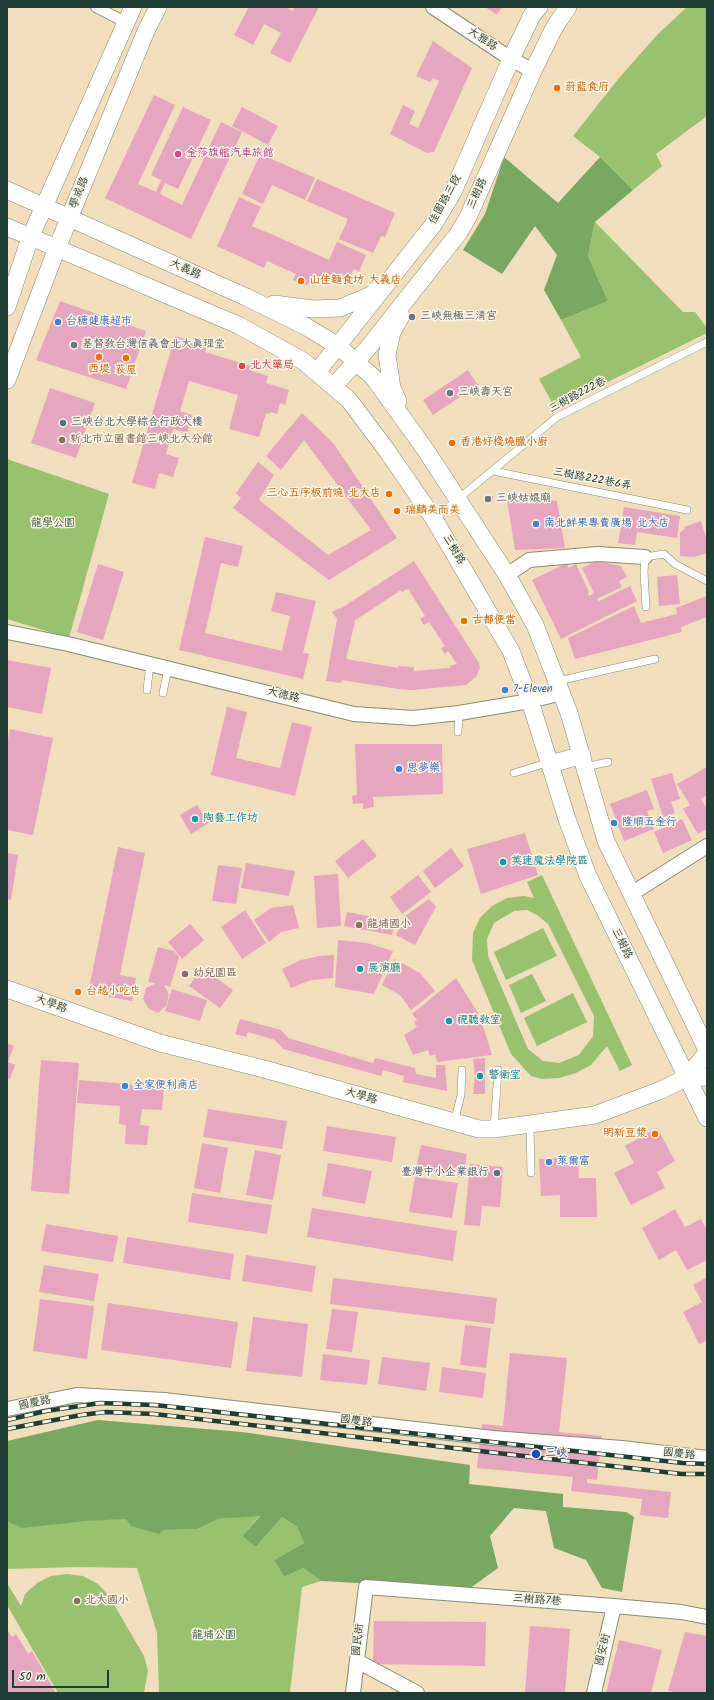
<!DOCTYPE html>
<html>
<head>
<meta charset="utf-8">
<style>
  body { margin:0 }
  #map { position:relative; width:714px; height:1700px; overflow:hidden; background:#f0debd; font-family:Kalam,sans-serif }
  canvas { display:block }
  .frame { position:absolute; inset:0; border:8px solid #1f3d34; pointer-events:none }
  .scale { position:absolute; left:12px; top:1670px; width:97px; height:18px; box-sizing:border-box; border:2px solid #1f3d34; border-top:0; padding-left:5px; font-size:12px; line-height:14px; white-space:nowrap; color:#1f3d34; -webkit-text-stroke:3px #fcf5e5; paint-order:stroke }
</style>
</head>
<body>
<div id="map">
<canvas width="714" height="1700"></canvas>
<div class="frame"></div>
<div class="scale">50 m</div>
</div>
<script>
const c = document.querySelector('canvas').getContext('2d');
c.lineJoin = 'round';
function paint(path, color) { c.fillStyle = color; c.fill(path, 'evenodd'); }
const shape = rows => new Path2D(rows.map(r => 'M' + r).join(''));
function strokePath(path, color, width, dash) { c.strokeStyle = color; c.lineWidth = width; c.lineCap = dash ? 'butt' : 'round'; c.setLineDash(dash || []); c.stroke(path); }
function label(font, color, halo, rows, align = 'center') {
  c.font = font + ' Kalam,"LXGW WenKai TC",sans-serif'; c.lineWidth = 3; c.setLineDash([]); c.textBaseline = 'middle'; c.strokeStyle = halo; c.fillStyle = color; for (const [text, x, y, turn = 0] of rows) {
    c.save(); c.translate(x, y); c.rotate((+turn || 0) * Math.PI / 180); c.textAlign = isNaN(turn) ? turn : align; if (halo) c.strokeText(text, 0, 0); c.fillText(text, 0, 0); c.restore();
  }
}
paint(shape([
  [687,7,707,7,707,116,656,154,662,166,633,190,600,157,573,136,619,78,658,34],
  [595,222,683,312,695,312,707,328,707,333,555,408,539,379,581,357,561,320,608,301,588,256],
  [7,459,109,494,69,638,7,619],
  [542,875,632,1065,620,1071,607,1046,591,1065,576,1073,559,1078,542,1079,531,1076,511,1054,472,960,473,933,480,918,492,906,507,898,524,896,534,898,527,882],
  [527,910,537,915,548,924,594,1016,593,1036,579,1055,559,1063,543,1061,528,1049,488,956,487,939,494,923,514,911],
  [543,928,557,956,506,980,494,952],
  [532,974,546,1001,521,1013,509,985],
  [573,993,587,1022,537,1046,524,1018],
  [260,1515,242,1536,256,1547,282,1517,297,1527,304,1543,274,1560,284,1577,303,1568,321,1581,302,1587,290,1693,159,1693,157,1633,137,1568,78,1567,7,1569,7,1521,126,1519,164,1530,198,1529,218,1519],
  [67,1574,83,1576,98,1584,109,1596,144,1656,148,1671,144,1693,58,1693,7,1605,7,1583,21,1606,25,1594,37,1583,51,1576]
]), '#9ac26e');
paint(shape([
  [504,157,558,203,600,157,633,190,595,222,588,256,608,301,561,320,544,290,557,255,535,226,502,274,463,250,485,214],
  [98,1420,242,1432,470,1465,469,1484,563,1494,563,1507,626,1512,634,1517,622,1592,602,1588,586,1560,554,1548,546,1511,514,1508,490,1536,498,1568,469,1589,321,1581,303,1568,284,1577,274,1560,304,1543,297,1527,282,1517,256,1547,242,1536,260,1516,218,1519,198,1529,164,1530,159,1534,131,1526,126,1519,86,1521,22,1528,7,1521,7,1441]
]), '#7ba861');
paint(shape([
  [249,7,286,7,293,11,294,7,319,7,290,63,270,53,281,33,264,24,253,45,234,35],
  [485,7,502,7,497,15],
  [433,41,472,68,434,152,427,153,390,134,403,105,415,111,409,124,418,128,439,81,433,78,430,82,416,76],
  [154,95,175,105,138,184,156,192,161,180,151,175,183,107,211,120,178,189,165,183,160,194,182,205,221,122,242,132,191,239,105,198],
  [242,107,278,126,268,145,232,126],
  [260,154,315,178,305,200,272,185,263,204,242,194],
  [317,179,395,213,385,237,381,236,373,253,339,239,348,219,307,201],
  [239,197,261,207,252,226,278,237,329,260,337,242,366,255,359,272,354,269,351,274,344,279,324,285,317,281,313,286,309,283,307,285,293,280,296,274,267,261,264,268,217,246],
  [60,301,146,331,126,389,36,360],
  [175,336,207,346,205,352,251,366,249,370,268,376,266,383,289,390,285,405,280,403,277,414,270,412,270,414,266,413,259,437,229,429,238,395,189,381,180,411,192,415,187,433,173,429,166,454,179,458,173,477,159,473,155,489,132,483],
  [468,370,478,385,433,415,423,400],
  [50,388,95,403,76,458,31,443],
  [302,413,334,444,397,538,329,580,233,508,241,498,236,493,258,462,274,475,259,500,328,555,371,530,304,440,281,470,266,456],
  [506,494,557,501,565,548,515,550],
  [493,496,493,501,484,502,484,497],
  [624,507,680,516,677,538,637,532,635,545,618,543],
  [701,521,707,541,707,553,694,557,680,556,680,532,685,529,684,527],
  [205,537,243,546,238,567,221,563,205,633,282,651,290,616,271,611,276,592,316,601,303,653,309,654,303,679,179,650],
  [414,561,479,663,480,668,476,677,466,685,413,690,398,689,342,680,341,683,326,681,337,619,332,612,339,608,340,609],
  [408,589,425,616,420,619,424,625,429,622,445,646,441,648,445,654,448,651,457,664,450,666,450,668,414,671,414,667,398,666,399,668,346,659,355,622,354,621,401,590,402,592],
  [596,561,621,566,627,577,619,581,622,587,597,599,599,601,630,586,637,601,561,639,532,580,567,563,569,568,576,564,589,592,588,593,589,596,594,593,582,568],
  [98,564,124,572,103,640,77,632],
  [677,575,680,604,659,606,657,577],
  [707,596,707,617,681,627,682,632,575,659,568,638,634,606,641,623,677,614,676,608],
  [7,660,51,668,42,714,7,707],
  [227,707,247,712,236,758,280,768,292,722,312,727,295,796,211,775],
  [10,729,53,738,33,835,7,830,7,744],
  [355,744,442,744,443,794,373,797,374,807,363,809,363,803,353,804,352,796,357,795],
  [707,767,707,795,701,799,707,809,707,829,698,834,683,809,690,805,677,784],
  [672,773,680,799,671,802,675,813,663,817,651,779],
  [647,790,654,809,647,811,654,829,624,841,610,804],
  [197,805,209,823,191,834,180,815],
  [682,819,692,840,663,853,654,832],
  [525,833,538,875,481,894,467,849],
  [363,839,377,856,348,878,335,861],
  [118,847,145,853,120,975,136,978,132,1001,88,993],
  [451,848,464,866,435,888,423,871],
  [7,853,18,855,11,900,7,899],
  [246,863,295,871,289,896,241,888],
  [218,865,242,868,236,904,212,901],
  [338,874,341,926,317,928,314,876],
  [418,875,431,892,402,914,390,897],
  [429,899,436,907,415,945,396,935,405,916],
  [293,905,299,928,281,932,269,942,254,920,271,908],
  [245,910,266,943,242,959,221,927],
  [347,912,395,921,392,935,344,926],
  [190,924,204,940,182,959,168,942],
  [338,940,367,943,393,951,374,994,335,987],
  [158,947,174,951,179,957,170,987,164,985,169,994,166,1006,158,1013,149,1009,143,999,146,988,156,983,148,982],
  [334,955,333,978,311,980,291,988,282,969,301,960,319,956],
  [394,959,420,973,435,991,411,1010,400,995,382,985],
  [202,968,233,990,220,1008,189,986],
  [456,978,480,1016,492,1055,437,1062,435,1054,430,1056,428,1050,413,1055,404,1035,417,1027,414,1022,417,1020,412,1014],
  [172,989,207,1000,200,1021,165,1011],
  [240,1019,281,1030,288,1038,373,1063,375,1058,415,1068,416,1074,436,1078,436,1065,445,1065,447,1091,403,1082,404,1076,383,1070,381,1076,283,1049,275,1040,248,1032,246,1037,235,1034],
  [7,1043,14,1046,8,1062,15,1065,10,1079,7,1078],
  [485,1058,485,1094,473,1094,475,1077,473,1059],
  [41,1060,79,1063,69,1194,31,1191],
  [79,1080,164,1087,162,1110,142,1109,140,1125,149,1126,147,1145,125,1144,126,1125,119,1124,120,1106,77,1103],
  [208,1109,287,1121,282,1149,203,1137],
  [327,1126,396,1137,392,1162,323,1151],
  [657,1128,675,1161,657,1172,665,1188,631,1205,614,1173,634,1163,625,1146],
  [202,1143,228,1148,220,1193,194,1188],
  [421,1145,467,1154,463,1178,416,1169],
  [255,1150,281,1155,273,1200,246,1195],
  [578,1157,579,1178,596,1178,597,1217,560,1217,560,1195,541,1196,539,1159],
  [328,1163,372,1171,365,1204,322,1196],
  [470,1164,503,1167,500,1207,482,1206,480,1226,464,1225],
  [415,1177,458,1183,452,1218,409,1212],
  [192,1193,272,1205,267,1234,188,1222],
  [312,1208,457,1231,453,1261,307,1237],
  [675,1209,685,1227,701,1219,707,1230,707,1260,687,1270,676,1250,659,1260,642,1228],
  [46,1224,118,1236,113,1262,41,1251],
  [127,1237,234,1254,230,1280,123,1263],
  [246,1255,316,1266,312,1292,242,1281],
  [44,1265,99,1274,94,1301,39,1292],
  [707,1277,707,1340,699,1344,683,1312,702,1302,693,1285],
  [333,1278,497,1298,494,1324,330,1304],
  [40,1299,94,1306,87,1359,33,1351],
  [108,1303,238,1322,231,1368,101,1350],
  [332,1309,358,1312,352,1352,326,1349],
  [253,1317,308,1324,302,1377,246,1371],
  [465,1325,491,1328,486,1368,460,1365],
  [510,1353,567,1358,559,1432,602,1436,597,1480,587,1479,587,1483,671,1492,668,1518,640,1515,642,1499,571,1491,573,1477,477,1468,482,1424,503,1426],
  [323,1354,370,1360,367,1385,320,1380],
  [382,1357,430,1363,426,1391,378,1384],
  [442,1367,486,1373,483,1398,439,1392],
  [374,1621,486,1622,485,1666,373,1664],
  [530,1626,570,1629,565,1693,525,1693],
  [7,1629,12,1637,16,1634,28,1654,32,1651,56,1693,7,1693],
  [685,1632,707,1636,707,1693,679,1693,668,1691],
  [619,1640,662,1650,651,1693,606,1693]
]), '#e5a7c0');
const service = shape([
  [493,471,687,510],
  [434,519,557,417,707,342],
  [646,607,644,572,645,557,664,554,675,564,707,581],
  [558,681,655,659],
  [147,690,150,664],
  [163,693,168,668],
  [458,732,459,713],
  [585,767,608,762],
  [514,773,550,762],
  [454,1123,461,1095,462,1070],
  [530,1125,531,1173],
  [494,1129,498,1070]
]);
const pedestrian = shape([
  [96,7,125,22]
]);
const minor = shape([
  [433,7,511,59,533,71],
  [507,575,529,560,598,554,645,557],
  [7,632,68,644,354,714,413,718,459,713,530,701,562,693],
  [631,894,707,846],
  [7,1409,77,1395,164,1400,493,1438,622,1448,707,1458],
  [357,1661,417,1693],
  [353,1693,366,1587,614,1606,681,1612,707,1617],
  [594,1693,614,1606]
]);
const tertiary = shape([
  [7,190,246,297,305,326,338,346,373,377,425,449,507,575,535,625,569,713,606,841,707,1050],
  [7,227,238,325,303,361,349,400,388,452,434,519,511,651,530,701,567,819,588,876,707,1118],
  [274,304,313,309,340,308,371,295,380,288],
  [7,307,30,238,133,7],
  [317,372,433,225,453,192,511,59,532,15,539,7],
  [7,380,57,248,146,31,158,7],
  [334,386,367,349,458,234,468,217,533,71,554,28,568,7],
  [398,401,392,388,387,355,392,332,401,316],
  [551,764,582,755],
  [7,989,160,1043,264,1069,479,1129,494,1129,595,1115,661,1090,686,1078,707,1053],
  [686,1078,707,1077]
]);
strokePath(service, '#888e78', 8);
strokePath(pedestrian, '#888e78', 12);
strokePath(minor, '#888e78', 16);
strokePath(tertiary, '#888e78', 18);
strokePath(service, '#fff', 7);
strokePath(pedestrian, '#fff', 10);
strokePath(minor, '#fff', 14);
strokePath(tertiary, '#fff', 17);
const rail = shape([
  [7,1420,46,1411,100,1403,155,1405,683,1463,707,1464],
  [7,1429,81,1415,106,1412,154,1414,682,1474,707,1474]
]);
strokePath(rail, '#1f3d34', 4.5);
strokePath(rail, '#fcf5e5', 3, [9]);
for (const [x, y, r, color] of [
  [557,88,4,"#e8710a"],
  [178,154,4,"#d1479c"],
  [301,281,4,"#e8710a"],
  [412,317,4,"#6b7280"],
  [58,322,4,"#3f7fe0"],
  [74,345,4,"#6b7280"],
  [99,357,4,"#e8710a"],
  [126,358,4,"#e8710a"],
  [242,366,4,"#e0444e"],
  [450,393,4,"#6b7280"],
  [63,423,4,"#5c6f8a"],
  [62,440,4,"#8d6e63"],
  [452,443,4,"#e8710a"],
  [389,494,4,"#e8710a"],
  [488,499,4,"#6b7280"],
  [397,511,4,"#e8710a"],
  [536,524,4,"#3f7fe0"],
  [464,621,4,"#e8710a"],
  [505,690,4,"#3f7fe0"],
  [399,769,4,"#3f7fe0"],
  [195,819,4,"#0f9aa8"],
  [614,823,4,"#3f7fe0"],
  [503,862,4,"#0f9aa8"],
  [359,925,4,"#8d6e63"],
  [360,969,4,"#0f9aa8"],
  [185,974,4,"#8d6e63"],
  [78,992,4,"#e8710a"],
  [449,1021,4,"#0f9aa8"],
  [480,1076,4,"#0f9aa8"],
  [125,1086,4,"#3f7fe0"],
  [655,1134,4,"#e8710a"],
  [549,1162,4,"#3f7fe0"],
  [497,1173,4,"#5c6f8a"],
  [536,1454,5,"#1a4fb4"],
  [77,1601,4,"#8d6e63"]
]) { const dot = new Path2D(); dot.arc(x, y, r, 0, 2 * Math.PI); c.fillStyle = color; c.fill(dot); strokePath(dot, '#fcf5e5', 1.5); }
label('11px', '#1f3d34', '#fcf5e5', [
  ["大雅路",482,40,34],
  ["學成路",80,193,-68],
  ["三樹路",478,194,-66],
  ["佳園路三段",446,200,-61],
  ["大義路",185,270,24],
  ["三樹路222巷",578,396,-28],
  ["三樹路222巷6弄",592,480,11],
  ["三樹路",453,550,59],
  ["大德路",283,696,14],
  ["三樹路",621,944,64],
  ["大學路",51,1005,20],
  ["大學路",361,1097,16],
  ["國慶路",35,1404,-12],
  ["國慶路",356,1422,7],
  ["國慶路",679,1455,6],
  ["三樹路7巷",537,1601,4],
  ["國民街",359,1640,-83],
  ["國安街",604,1650,-77]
]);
label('11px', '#c56008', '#fcf5e5', [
  ["蔚藍食府",565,88],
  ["山佳麵食坊 大義店",309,281],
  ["西堤",99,370,"center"],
  ["荻屋",126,371,"center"],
  ["香港好棧燒臘小廚",460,443],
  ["三心五序板前燒 北大店",381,494,"right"],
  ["瑞麟美而美",405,511],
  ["古都便當",472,621],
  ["台越小吃店",86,992],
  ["明新豆漿",647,1134,"right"]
], 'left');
label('11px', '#b23c85', '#fcf5e5', [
  ["金莎旗艦汽車旅館",186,154]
], 'left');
label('11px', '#5b616d', '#fcf5e5', [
  ["三峽無極三清宮",420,317],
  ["基督教台灣信義會北大真理堂",82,345],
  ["三峽壽天宮",458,393],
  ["三峽姑娘廟",496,499]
], 'left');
label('11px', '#366cbe', '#fcf5e5', [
  ["台糖健康超市",66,322],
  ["南北鮮果專賣廣場 北大店",544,524],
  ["7-Eleven",513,690],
  ["思夢樂",407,769],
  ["隆順五金行",622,823],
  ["全家便利商店",133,1086],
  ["萊爾富",557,1162]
], 'left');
label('11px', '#be3a42', '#fcf5e5', [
  ["北大藥局",250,366]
], 'left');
label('11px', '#4e5e75', '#fcf5e5', [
  ["三峽台北大學綜合行政大樓",71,423],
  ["臺灣中小企業銀行",489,1173,"right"]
], 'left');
label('11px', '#785e54', '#fcf5e5', [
  ["新北市立圖書館三峽北大分館",70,440],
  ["龍埔國小",367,925],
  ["幼兒園區",193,974],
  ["北大國小",85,1601]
], 'left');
label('11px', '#3e5e42', '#fcf5e5', [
  ["龍學公園",53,524],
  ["龍埔公園",214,1636]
]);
label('11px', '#0d838f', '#fcf5e5', [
  ["陶藝工作坊",203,819],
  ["英速魔法學院區",511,862],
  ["展演廳",368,969],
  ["視聽教室",457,1021],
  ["警衛室",488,1076]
], 'left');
label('11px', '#164399', '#fcf5e5', [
  ["三峽",545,1454]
], 'left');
</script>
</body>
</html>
